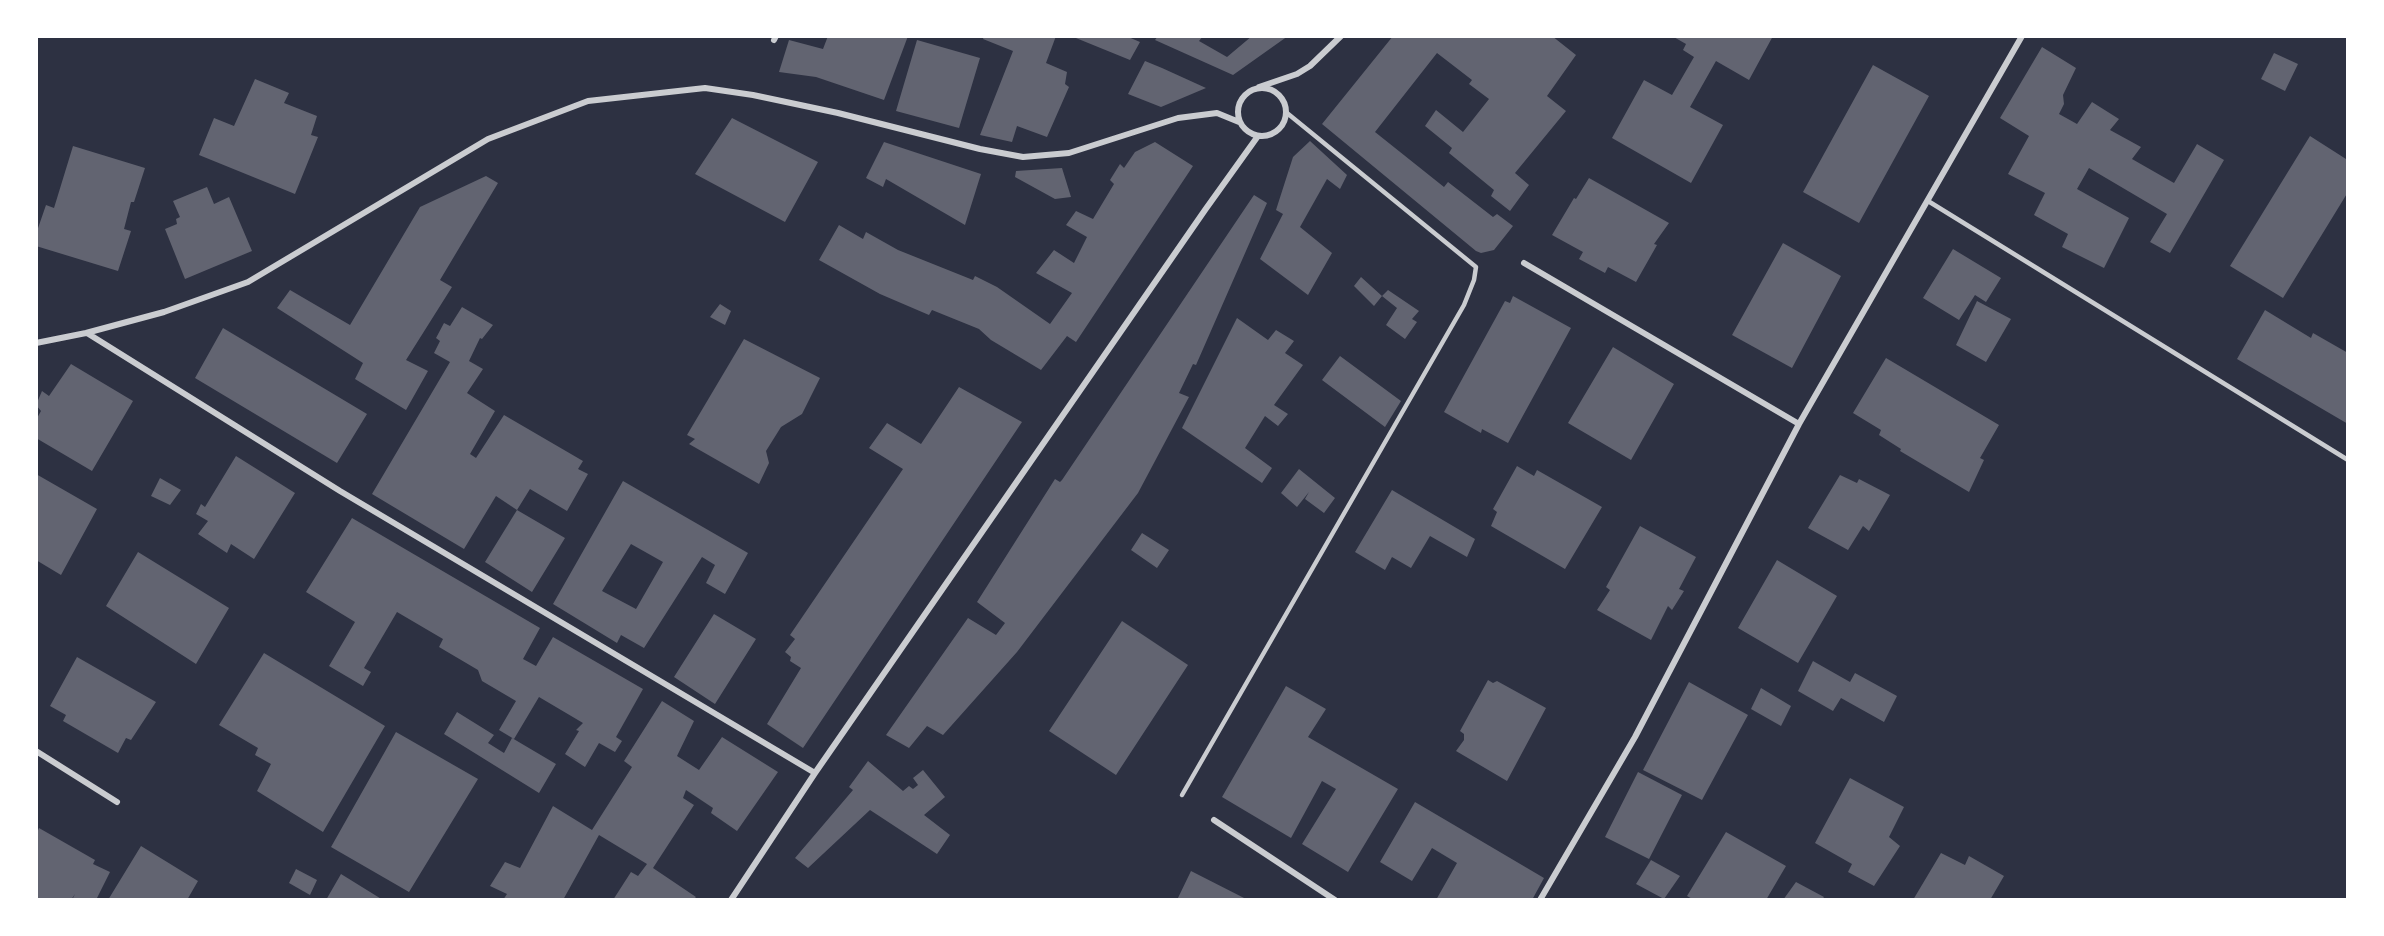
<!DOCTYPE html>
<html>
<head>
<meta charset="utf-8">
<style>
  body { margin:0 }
  #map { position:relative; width:2384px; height:936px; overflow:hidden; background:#2d3142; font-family:Lato,sans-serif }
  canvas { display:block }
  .frame { position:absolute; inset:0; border:38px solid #fff; pointer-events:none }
</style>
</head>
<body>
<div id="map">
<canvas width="2384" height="936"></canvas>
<div class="frame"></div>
</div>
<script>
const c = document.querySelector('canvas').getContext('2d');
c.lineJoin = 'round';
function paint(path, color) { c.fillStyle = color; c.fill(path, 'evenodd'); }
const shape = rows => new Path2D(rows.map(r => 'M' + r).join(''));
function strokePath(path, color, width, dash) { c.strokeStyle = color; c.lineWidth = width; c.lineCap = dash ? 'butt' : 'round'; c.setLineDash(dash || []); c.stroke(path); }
paint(shape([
  [828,36,908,36,884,100,816,77,779,72,789,40,823,49],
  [984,36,1056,36,1046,63,1067,72,1065,84,1069,87,1047,137,1017,126,1012,142,980,135,1013,51,983,39],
  [1071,36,1126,36,1140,42,1130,60],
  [1158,36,1203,36,1199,41,1227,57,1252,36,1288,36,1233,75,1155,40],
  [1393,36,1552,36,1576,55,1547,96,1566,111,1515,173,1529,185,1510,211,1491,196,1494,190,1449,153,1452,148,1425,126,1436,110,1463,132,1489,99,1469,84,1472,80,1437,53,1375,132,1444,187,1448,182,1493,217,1497,214,1513,226,1494,250,1481,253,1476,251,1322,124],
  [1672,36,1773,36,1749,80,1716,61,1690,107,1723,125,1691,183,1612,138,1644,80,1672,95,1694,57,1683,50,1686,44],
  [917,40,980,58,959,128,896,111],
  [2042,47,2076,68,2063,95,2064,104,2059,114,2077,124,2092,102,2119,119,2110,130,2141,147,2132,159,2174,183,2197,144,2224,160,2170,253,2150,242,2167,214,2089,168,2077,189,2129,218,2104,268,2062,247,2068,234,2034,215,2045,193,2008,174,2029,136,2000,118],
  [2274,53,2298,64,2285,91,2261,79],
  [1145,61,1162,68,1206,88,1161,107,1128,94],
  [1873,65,1929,96,1859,223,1803,192],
  [255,79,289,93,284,103,317,116,311,135,318,137,295,194,199,155,214,118,234,126],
  [732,118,818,162,785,222,695,174],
  [2310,136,2346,159,2348,155,2348,192,2283,298,2230,266],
  [1310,141,1347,175,1340,189,1327,179,1300,227,1332,253,1308,295,1260,259,1283,214,1276,210,1293,157],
  [884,142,981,174,965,225,886,179,883,187,866,178],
  [1155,142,1193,166,1076,342,1067,336,1041,370,991,340,979,329,932,310,929,315,880,294,819,260,839,225,863,239,866,232,898,250,973,280,975,276,997,287,1050,324,1072,293,1036,273,1054,250,1074,263,1087,237,1066,225,1076,211,1093,219,1114,184,1110,180,1120,164,1124,168,1135,152],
  [73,146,145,168,134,202,131,202,124,229,131,231,118,271,36,246,36,234,46,205,54,208],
  [1062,168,1071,197,1055,199,1015,177,1016,171],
  [486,176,498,183,440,280,452,287,406,360,428,371,406,410,355,379,363,363,277,308,290,290,350,325,420,207],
  [1589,178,1669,223,1654,244,1657,245,1636,282,1608,267,1605,273,1579,259,1583,252,1552,235,1574,198,1576,199],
  [207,187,214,204,229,197,252,251,185,279,165,229,177,224,176,219,180,217,173,201],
  [1254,195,1267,203,1196,365,1193,364,1179,393,1189,397,1138,493,1017,652,943,735,927,726,909,748,886,735,968,618,996,635,1005,623,977,602,1055,479,1060,482,1062,480],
  [1783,243,1841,276,1792,368,1732,335],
  [1953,249,2001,278,1986,302,1975,295,1959,320,1923,298],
  [1361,277,1382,296,1374,306,1354,286],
  [1388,290,1419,311,1412,319,1417,322,1405,339,1386,325,1397,308,1382,296],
  [1513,296,1571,328,1508,443,1482,429,1481,433,1444,412,1505,301,1510,303],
  [1977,301,2011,319,1986,362,1956,345],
  [720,304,731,311,725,325,710,317],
  [462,307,493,325,482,339,480,338,469,361,483,369,467,393,495,411,470,454,476,458,504,415,583,461,578,469,588,474,567,511,530,489,517,510,565,538,532,592,485,562,517,510,496,496,464,549,372,494,450,362,434,353,440,341,436,338,444,323,450,326],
  [2265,310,2311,338,2313,333,2348,353,2348,424,2237,359],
  [1237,318,1268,340,1276,330,1294,341,1285,353,1303,365,1274,405,1288,414,1278,426,1265,416,1245,448,1272,468,1262,483,1182,428],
  [223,328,367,414,337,463,195,378],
  [744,339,820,378,802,414,781,427,766,451,769,463,759,484,689,444,695,439,687,435],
  [1613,347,1674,384,1631,460,1568,423],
  [1340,356,1401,401,1385,427,1322,380],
  [1886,358,1999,425,1980,458,1984,460,1969,492,1900,451,1901,449,1879,435,1881,430,1853,413],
  [71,364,133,401,92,471,36,438,36,420,41,411,36,405,42,391,49,396],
  [959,387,1022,422,803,748,767,724,801,668,790,661,791,657,785,652,795,639,790,635,903,469,869,448,887,423,921,444],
  [236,456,295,493,254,559,231,544,227,553,198,534,208,521,196,514,201,504,205,507],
  [1517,466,1534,476,1537,470,1602,507,1565,569,1491,526,1497,512,1493,509],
  [1299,469,1335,498,1324,513,1305,499,1309,492,1297,507,1281,493],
  [36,474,97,509,61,575,36,560],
  [1840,475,1857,483,1859,479,1890,495,1869,531,1863,526,1848,550,1808,528],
  [160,478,181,490,170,505,151,496],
  [623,481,748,553,725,594,706,583,715,565,702,557,644,648,621,635,617,643,553,604],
  [631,544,663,562,636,609,602,591],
  [1392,490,1475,539,1467,557,1430,536,1411,568,1392,557,1385,570,1355,552],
  [352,518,540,628,523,659,536,666,553,637,643,689,616,737,622,741,615,752,599,743,585,767,565,754,579,731,576,730,583,723,539,697,514,739,499,730,516,701,482,681,478,670,439,647,443,639,397,612,364,668,371,672,363,686,329,666,355,622,306,592],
  [1640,526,1696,557,1679,589,1684,591,1672,610,1668,606,1651,640,1597,610,1610,590,1606,587],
  [1142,533,1169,550,1157,568,1131,550],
  [138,552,229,608,196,664,106,606],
  [1777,560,1837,596,1798,663,1738,628],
  [714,614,756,639,715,704,674,677],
  [1122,621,1188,665,1116,775,1049,731],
  [264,653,385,726,323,832,257,791,271,764,255,755,258,748,219,725],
  [77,657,156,702,131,740,126,738,118,753,63,721,66,715,50,706],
  [1813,661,1850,682,1855,673,1897,696,1884,722,1841,698,1833,711,1798,691],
  [1488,680,1493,683,1497,681,1546,708,1507,781,1456,751,1464,740,1464,734,1460,731],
  [1689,682,1748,715,1702,800,1643,770],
  [1286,686,1326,709,1308,737,1398,789,1348,872,1302,844,1336,789,1322,781,1291,838,1222,797],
  [1761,688,1791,706,1781,726,1751,709],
  [662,701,694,721,677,756,699,770,722,737,778,772,737,831,711,813,713,808,686,790,683,798,694,805,653,868,696,897,693,900,613,900,631,872,638,876,647,864,599,835,563,900,503,900,507,894,490,886,505,862,520,868,553,806,592,830,632,767,624,761],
  [457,712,494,735,488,743,504,753,512,738,556,764,539,793,444,734],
  [396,732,478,779,409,892,331,847],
  [868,761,903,791,909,786,913,789,918,785,913,778,923,770,945,797,924,815,950,835,937,854,870,810,808,868,795,858,853,790,849,787],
  [1638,772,1682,795,1649,859,1605,837],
  [1850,778,1904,807,1889,837,1900,846,1874,886,1848,872,1852,864,1815,843],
  [1415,802,1544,878,1532,900,1436,900,1457,863,1432,848,1412,881,1380,862],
  [39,828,95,860,93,864,110,872,96,900,72,900,75,894,71,900,36,900,36,835],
  [1726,832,1786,866,1766,900,1694,900,1687,896],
  [141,846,198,881,187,900,108,900],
  [1941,853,1965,865,1969,856,2004,876,1990,900,1913,900],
  [1651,860,1680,876,1664,899,1636,884],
  [296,869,317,880,310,895,289,883],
  [1191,871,1248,900,1177,900],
  [341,874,383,900,326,900],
  [1796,882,1824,897,1822,900,1783,900]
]), '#626471');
strokePath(shape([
  [1928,201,2348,460],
  [1182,795,1464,305,1474,280,1476,267,1287,113]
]), '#caccd0', 4.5);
strokePath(shape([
  [774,40,776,36],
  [1259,87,1297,74,1310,66,1341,36],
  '1238 112a24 24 0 1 1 48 0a24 24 0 1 1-48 0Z',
  [1524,263,1799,424],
  [87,333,340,491,815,773],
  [36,343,86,333,164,312,248,282,488,139,588,101,705,88,753,95,838,113,980,149,1023,157,1069,153,1178,118,1217,113,1239,122],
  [36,751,117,802],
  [1214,820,1335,900],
  [731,900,815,773,1205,210,1258,136],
  [1540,900,1635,737,1799,424,2022,36]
]), '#caccd0', 6);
</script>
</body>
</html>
